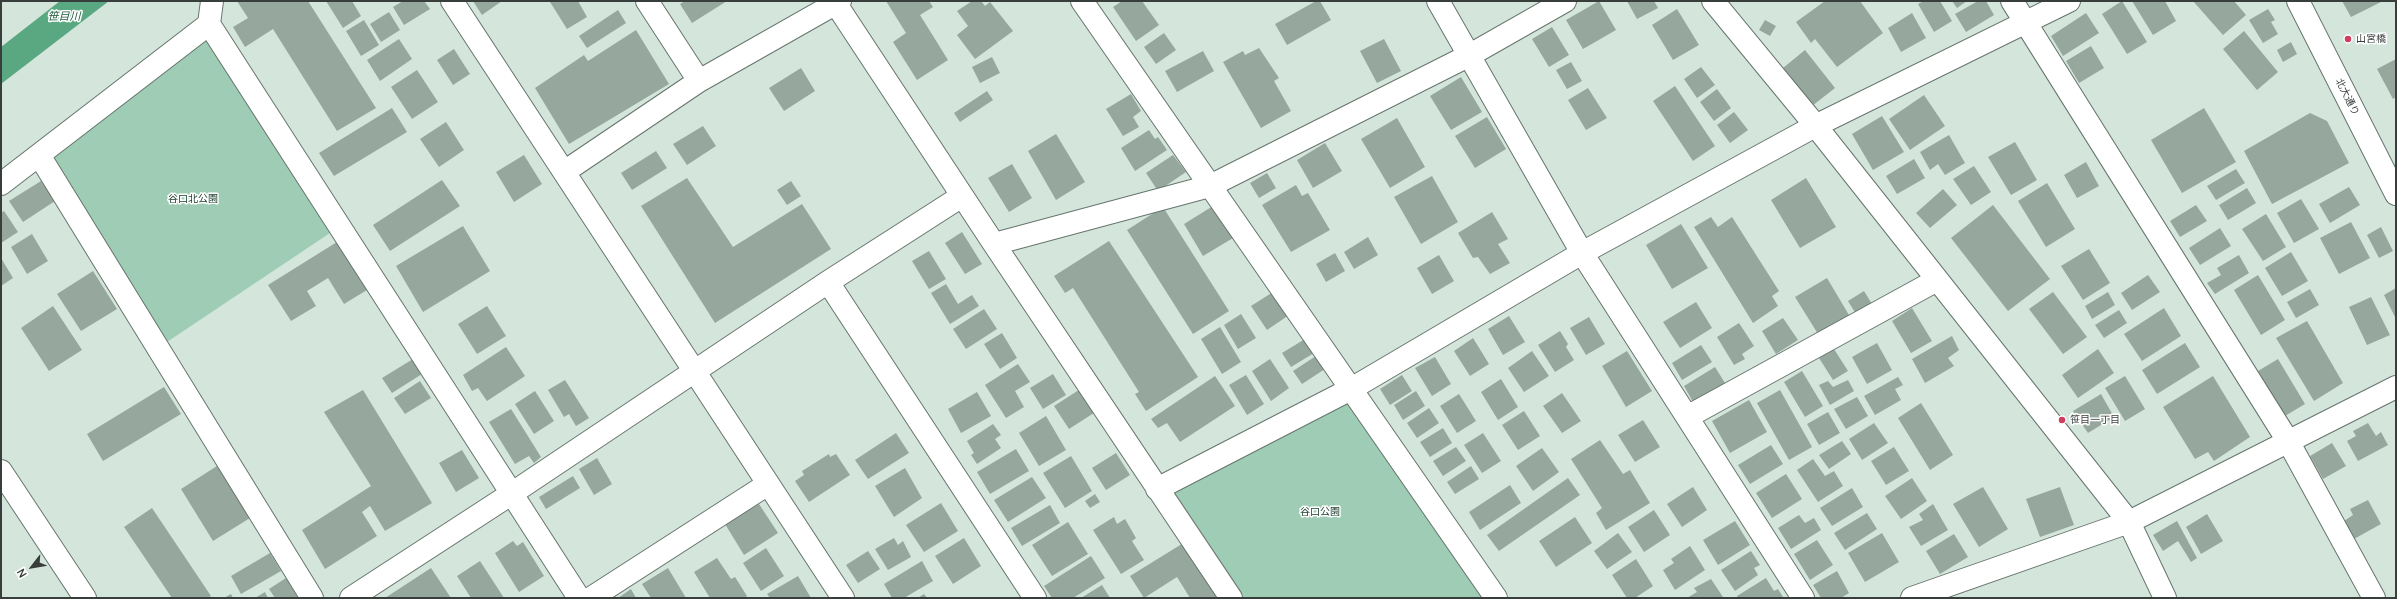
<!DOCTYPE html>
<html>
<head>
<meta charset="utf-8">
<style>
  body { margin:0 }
  #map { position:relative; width:2397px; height:599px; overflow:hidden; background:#d4e6dc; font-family:Manrope,sans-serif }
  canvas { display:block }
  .frame { position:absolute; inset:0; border:2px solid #383e3b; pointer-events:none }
  .north { position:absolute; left:12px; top:547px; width:40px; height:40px; -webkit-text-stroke:3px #fff; paint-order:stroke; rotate:239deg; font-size:11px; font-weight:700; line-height:16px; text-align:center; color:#383e3b }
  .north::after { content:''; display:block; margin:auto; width:14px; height:18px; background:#383e3b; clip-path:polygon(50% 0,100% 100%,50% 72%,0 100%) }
</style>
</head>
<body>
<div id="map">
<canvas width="2397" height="599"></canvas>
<div class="frame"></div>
<div class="north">N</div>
</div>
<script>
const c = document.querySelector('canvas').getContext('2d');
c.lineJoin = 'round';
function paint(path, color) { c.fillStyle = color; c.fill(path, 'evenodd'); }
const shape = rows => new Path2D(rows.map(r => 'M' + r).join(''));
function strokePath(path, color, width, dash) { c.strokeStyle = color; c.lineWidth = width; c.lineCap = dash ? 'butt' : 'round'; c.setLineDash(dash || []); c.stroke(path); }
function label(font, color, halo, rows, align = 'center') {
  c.font = font + ' Manrope,"Noto Sans JP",sans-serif'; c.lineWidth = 3; c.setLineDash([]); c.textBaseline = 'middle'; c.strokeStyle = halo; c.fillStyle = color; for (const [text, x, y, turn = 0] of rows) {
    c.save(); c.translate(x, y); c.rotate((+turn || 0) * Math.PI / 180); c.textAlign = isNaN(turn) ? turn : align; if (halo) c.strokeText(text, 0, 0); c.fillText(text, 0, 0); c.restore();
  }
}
paint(shape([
  [207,36,333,231,164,344,49,156],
  [1349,400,1485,598,1241,598,1169,493]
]), '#9fccb4');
paint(shape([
  [60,1,109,1,1,84,1,47]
]), '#5aa882');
paint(shape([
  [237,1,308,1,376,108,337,131,273,29,245,47,233,27,248,18],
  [326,1,352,1,361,16,343,28],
  [403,1,424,1,430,9,404,25,393,7],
  [473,1,502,1,482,15],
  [552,1,578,1,587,17,567,29,550,2],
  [685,1,727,1,692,23,680,4],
  [886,1,929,1,933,7,920,15,948,60,917,80,893,42,906,33],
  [972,1,981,1,985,6,990,2,1013,31,975,59,957,35,968,26,957,11],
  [1122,1,1142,1,1159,25,1136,41,1113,7],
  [1316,1,1320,1,1331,20,1287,45,1275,24],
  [1599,1,1616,30,1583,49,1566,20],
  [1627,1,1654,1,1658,8,1637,19],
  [1825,1,1860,1,1883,33,1837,67,1815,39,1811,43,1796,22],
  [1924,1,1940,1,1952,21,1934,32,1918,4],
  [1952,1,1967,1,1957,8],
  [1978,1,1986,1,1994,15,1966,32,1955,14],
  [2122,1,2147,42,2127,54,2102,14],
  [2132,1,2165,1,2176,21,2153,35],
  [2193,1,2234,1,2246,15,2223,35],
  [2342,1,2383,1,2351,17],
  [1677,9,1699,45,1673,60,1652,25],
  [2268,9,2275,20,2271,22,2278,34,2263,43,2249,20],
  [618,10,626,23,587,48,579,36],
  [389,12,400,30,381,42,370,24],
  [1912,13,1926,38,1901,52,1888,28],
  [2086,13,2099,33,2063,56,2051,36],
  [364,20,379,45,361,56,346,31],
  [1765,20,1776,26,1770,36,1759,30],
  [1552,27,1569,55,1549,67,1532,39],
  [636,30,669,84,569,144,535,88,584,55,588,61],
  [2244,31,2278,72,2257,90,2223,49],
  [1164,33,1176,50,1156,64,1144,47],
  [399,39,412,59,380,81,367,60],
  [1384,39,1401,71,1377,83,1360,51],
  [2291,42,2297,54,2283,62,2277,50],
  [2091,46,2104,68,2079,83,2066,61],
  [1259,48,1279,78,1274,81,1291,111,1261,128,1223,62,1243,51,1245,55],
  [454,49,470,74,453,85,437,60],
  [1805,50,1835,88,1812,106,1783,68],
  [1203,51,1214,71,1177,92,1165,71],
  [992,57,1000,73,980,83,972,67],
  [2396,59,2396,97,2393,99,2377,69],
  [1571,62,1582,81,1567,89,1556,70],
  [1701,67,1715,85,1697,98,1684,79],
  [801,68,815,91,784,111,769,88],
  [417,70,438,102,412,119,391,87],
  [1461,77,1482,112,1451,130,1430,96],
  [1675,86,1715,146,1693,161,1653,101],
  [1588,88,1607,118,1586,130,1568,100],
  [1717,89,1731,108,1714,121,1700,102],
  [987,91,993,100,960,122,954,113],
  [1131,94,1141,111,1133,117,1139,127,1123,136,1106,109],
  [1924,95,1945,126,1910,150,1889,119],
  [392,108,407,132,334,176,319,153],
  [2204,108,2236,162,2182,193,2151,140],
  [1734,112,1748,130,1730,143,1717,125],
  [2310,113,2327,121,2349,163,2272,204,2244,151],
  [1882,116,1904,152,1873,170,1852,134],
  [1487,117,1506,149,1475,168,1455,136],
  [1397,118,1425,167,1390,188,1361,139],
  [446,122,464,150,439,167,420,139],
  [703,126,716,146,687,165,673,144],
  [1149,130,1155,139,1158,137,1167,150,1135,171,1121,148],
  [1056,134,1085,182,1056,200,1028,151],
  [1949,135,1965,163,1945,175,1938,164,1930,170,1920,152],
  [2015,142,2037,180,2011,195,1988,157],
  [1325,143,1342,171,1313,188,1297,160],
  [656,151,667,168,632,190,621,173],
  [524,155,542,184,514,202,496,172],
  [1173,155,1186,172,1158,191,1146,173],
  [1914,159,1925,178,1897,194,1886,176],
  [2086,162,2099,186,2077,198,2064,175],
  [1012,164,1032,198,1009,212,988,178],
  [1974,166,1991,192,1971,205,1953,179],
  [2236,169,2245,183,2216,200,2207,186],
  [1267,173,1276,188,1259,198,1250,183],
  [1432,176,1458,222,1421,244,1394,197],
  [687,178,733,247,802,204,831,249,715,323,641,206],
  [1806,178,1836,227,1800,248,1771,200],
  [442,180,460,206,390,251,373,225],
  [41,181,55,201,23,222,9,201],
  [791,181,801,196,787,205,777,190],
  [2047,183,2075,229,2046,247,2018,201],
  [1296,185,1302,196,1308,193,1330,230,1291,252,1262,205],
  [2349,187,2360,205,2330,223,2319,204],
  [2247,188,2256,203,2228,220,2219,205],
  [1943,189,1957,205,1930,228,1916,213],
  [2301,199,2319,229,2294,243,2277,213],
  [1993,205,2050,279,2008,311,1951,238],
  [2196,205,2207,221,2180,237,2170,221],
  [1213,206,1233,238,1203,256,1184,224],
  [1163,207,1229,311,1193,334,1127,230],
  [4,211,18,232,1,243,1,213],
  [1492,212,1508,239,1498,244,1510,263,1490,274,1478,257,1473,258,1458,233],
  [2266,214,2286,247,2263,261,2242,229],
  [1711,217,1718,227,1732,217,1779,291,1772,296,1778,306,1753,323,1694,227],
  [2351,222,2370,258,2339,274,2320,238],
  [1681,224,1708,268,1672,289,1646,245],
  [463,226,490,271,423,312,396,266],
  [2381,227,2393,251,2379,258,2367,235],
  [2220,228,2231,246,2200,265,2189,248],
  [962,232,982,264,965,274,945,243],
  [32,234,48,261,27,274,11,247],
  [1368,237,1378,255,1354,269,1344,252],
  [1109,241,1198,377,1146,411,1135,394,1139,392,1073,288,1065,293,1054,276],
  [337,242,367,290,344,304,328,278,307,291,316,306,291,321,268,285],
  [2089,249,2110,283,2083,300,2061,266],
  [929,251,946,279,929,289,912,261],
  [2291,252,2308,281,2282,296,2265,268],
  [1335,253,1345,271,1326,282,1316,264],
  [1439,255,1454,281,1432,294,1417,268],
  [2239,255,2249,273,2215,294,2207,283,2221,275,2217,268],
  [1,258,13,278,1,286],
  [93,271,117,309,81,331,57,294],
  [2148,275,2160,292,2132,310,2121,293],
  [2258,275,2285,320,2261,335,2234,290],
  [1827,278,1849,315,1818,334,1795,297],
  [946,284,958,304,972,295,979,306,950,324,931,293],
  [2396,288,2396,319,2384,295],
  [2310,289,2319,305,2296,318,2287,302],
  [1864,291,1872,304,1856,314,1848,301],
  [1273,292,1289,315,1267,330,1251,306],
  [2053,292,2087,337,2063,354,2029,309],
  [2108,292,2115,305,2092,319,2085,306],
  [2371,297,2390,335,2367,345,2349,307],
  [1696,302,1712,328,1680,348,1663,322],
  [53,306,82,350,49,371,21,328],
  [487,306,506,336,477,354,458,324],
  [1912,308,1932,341,1911,353,1892,321],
  [2164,308,2181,336,2142,361,2124,334],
  [984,309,997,329,966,349,953,329],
  [2119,310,2127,323,2104,338,2095,325],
  [1241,314,1256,338,1238,349,1224,325],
  [1509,316,1525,342,1503,355,1488,329],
  [1589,317,1605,344,1586,355,1570,328],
  [1783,318,1798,340,1776,354,1762,331],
  [2307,321,2343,383,2314,401,2276,338],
  [1739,323,1754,346,1742,354,1745,359,1734,365,1717,337],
  [1220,327,1241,362,1222,374,1201,339],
  [1560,331,1568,344,1566,347,1574,360,1555,372,1538,345],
  [1002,333,1017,358,1000,369,984,344],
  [1952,336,1959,350,1948,358,1954,366,1925,383,1912,359],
  [1473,338,1489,364,1470,376,1454,351],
  [1305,339,1314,353,1291,367,1282,353],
  [1877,343,1892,370,1867,384,1852,357],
  [2185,343,2200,367,2157,394,2142,370],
  [1701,345,1712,362,1682,380,1672,363],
  [506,347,525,376,487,401,478,388,472,391,463,375],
  [1834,349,1848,371,1833,380,1819,358],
  [2098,349,2114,373,2078,398,2062,375],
  [1532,351,1549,376,1524,392,1508,368],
  [1627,351,1652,391,1626,407,1602,366],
  [1316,356,1325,369,1302,384,1293,371],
  [1435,357,1451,384,1432,396,1415,368],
  [413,359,422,374,392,393,382,378],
  [1270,359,1289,388,1271,401,1252,371],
  [2278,359,2305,404,2285,416,2258,371],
  [1018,364,1030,382,1015,391,1024,407,1006,418,985,385],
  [1715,367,1725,383,1693,402,1684,386],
  [1802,371,1823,406,1805,417,1784,382],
  [1053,374,1066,395,1043,409,1030,388],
  [1246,375,1264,404,1247,415,1229,385],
  [1402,375,1412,391,1390,405,1380,389],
  [1215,376,1235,406,1180,442,1167,423,1158,428,1151,419],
  [2125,376,2145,409,2125,421,2105,388],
  [2213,376,2250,437,2214,461,2208,452,2195,459,2163,407],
  [1898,377,1903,385,1895,389,1901,400,1875,415,1864,396],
  [1501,379,1518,407,1498,420,1481,392],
  [565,380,589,418,576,426,569,414,564,417,548,390],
  [1848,380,1854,391,1830,405,1819,385,1828,381,1833,387],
  [420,381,431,398,405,414,394,398],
  [164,387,181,414,103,461,87,434],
  [1082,388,1097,411,1069,429,1054,406],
  [363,390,432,503,385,531,370,506,362,512,377,536,325,569,302,530,371,486,324,412],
  [1780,390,1812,447,1789,460,1757,403],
  [535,391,554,421,534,434,515,404],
  [1416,391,1425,406,1403,420,1394,405],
  [977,392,991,416,961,433,948,409],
  [1562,393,1581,421,1562,433,1543,406],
  [1459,394,1476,421,1457,433,1440,406],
  [2101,394,2114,417,2088,433,2073,411],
  [1857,397,1868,416,1846,429,1834,409],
  [1749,400,1767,432,1730,453,1712,421],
  [1921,403,1953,455,1930,470,1898,418],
  [1429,408,1439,423,1417,438,1407,423],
  [511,409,541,457,534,463,529,456,515,464,489,422],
  [1524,411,1540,436,1518,450,1502,425],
  [1828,412,1840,433,1819,445,1807,424],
  [1046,416,1066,450,1039,466,1019,433],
  [1643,420,1660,447,1635,462,1618,435],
  [1874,423,1888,443,1862,460,1849,439],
  [2368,423,2376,436,2381,432,2388,445,2358,461,2347,441,2356,436,2353,431],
  [993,424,1001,435,995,439,1001,448,977,464,971,455,974,453,967,441],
  [1443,428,1452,443,1430,457,1420,442],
  [896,433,909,453,868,479,855,460],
  [1483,433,1501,461,1482,473,1464,445],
  [1600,440,1623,474,1630,470,1650,503,1606,530,1596,513,1602,508,1571,459],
  [1842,441,1851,454,1829,469,1819,455],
  [2332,443,2346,466,2323,479,2310,456],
  [1771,445,1783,464,1750,484,1738,465],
  [1456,447,1466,461,1443,476,1433,461],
  [1894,447,1909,471,1886,485,1871,461],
  [1542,448,1559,472,1533,491,1516,466],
  [1016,449,1029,471,990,494,977,472],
  [462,450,479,478,456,492,439,463],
  [1116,453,1130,475,1106,490,1092,468],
  [829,454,830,457,836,454,850,475,809,502,795,481,804,475,802,471],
  [1071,456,1092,491,1065,508,1043,473],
  [597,458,612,484,594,495,579,469],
  [1813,459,1825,476,1834,471,1843,486,1818,502,1797,470],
  [217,466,250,518,213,541,181,489],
  [1471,466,1479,479,1455,494,1447,482],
  [905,468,922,498,894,517,875,486],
  [1786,474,1802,499,1772,518,1756,493],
  [573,476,580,488,546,509,539,497],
  [1032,477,1046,498,1008,522,994,500],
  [1568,478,1580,495,1499,551,1487,535],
  [1912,478,1927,501,1901,519,1885,496],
  [1510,485,1521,503,1480,530,1469,512],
  [1693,487,1707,510,1682,527,1667,504],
  [1983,487,2008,529,1979,547,1953,504],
  [2060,487,2074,525,2040,537,2026,499],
  [1852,488,1863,507,1832,526,1820,508],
  [1095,494,1100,502,1090,508,1085,501],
  [2368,500,2381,524,2354,539,2344,521,2353,515,2350,509],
  [941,503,958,531,924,552,906,525],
  [759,504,778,533,744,555,725,524],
  [1933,504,1948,530,1921,546,1909,527,1923,520,1919,514],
  [1050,505,1060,523,1022,546,1011,528],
  [152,508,211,596,208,598,172,598,124,527],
  [1654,510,1670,535,1644,552,1628,527],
  [1867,513,1877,529,1845,550,1834,533],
  [2207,514,2223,541,2201,554,2186,527],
  [1799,515,1805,523,1814,518,1821,530,1791,549,1778,528],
  [1114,517,1117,524,1125,519,1136,538,1132,541,1144,560,1121,574,1093,530],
  [1575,517,1592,543,1556,567,1539,541],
  [1735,521,1750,545,1718,565,1703,540],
  [2177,521,2197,558,2191,562,2178,541,2163,551,2153,535],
  [1068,522,1088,554,1052,576,1032,545],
  [1618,533,1632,552,1607,569,1594,551],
  [1882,533,1899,562,1865,582,1848,553],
  [1954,534,1968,557,1940,574,1926,551],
  [894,538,898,545,903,541,911,557,888,570,875,549],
  [964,538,981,566,953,584,935,556],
  [1817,540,1833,565,1810,580,1794,554],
  [513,541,517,546,523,542,544,576,519,592,495,553],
  [1185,542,1219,598,1190,598,1177,577,1144,598,1130,576],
  [1690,546,1705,570,1675,590,1663,570,1674,563,1671,559],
  [766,548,784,576,761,591,743,563],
  [868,551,880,569,858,583,846,565],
  [1751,551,1760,565,1754,568,1758,575,1735,591,1721,570],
  [270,553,281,571,241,594,231,576],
  [1091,556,1105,578,1073,598,1052,598,1044,586],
  [717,558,731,579,735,577,747,596,745,598,710,598,694,572],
  [1636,559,1653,586,1635,598,1627,598,1612,575],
  [480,561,504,598,471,598,457,576],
  [922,561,933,581,904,598,892,598,884,584],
  [431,568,451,598,385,598],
  [668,568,686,598,651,598,642,584],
  [1837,571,1849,593,1841,598,1821,598,1813,585],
  [798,576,811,598,770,598,767,594],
  [286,578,298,598,275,598,269,589],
  [1766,578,1774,591,1778,589,1783,597,1738,598,1737,596],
  [1711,579,1723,597,1687,598,1697,592,1694,588],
  [1102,585,1110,598,1081,598],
  [631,589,636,598,618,598],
  [265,592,268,598,255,598],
  [231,594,233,598,224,598],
  [924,594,927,598,918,598]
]), '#96a79d');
const minor = shape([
  [452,1,843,598],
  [647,1,699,81],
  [834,1,994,244,1231,598],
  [1082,1,1496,598],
  [1438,1,1582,253,1803,598],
  [1713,1,1811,120,2129,522,2165,598],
  [2012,1,2288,441,2374,598],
  [2298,1,2396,194],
  [209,24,579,598],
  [39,155,312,598],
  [564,172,699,81,840,1],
  [1,184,209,24,212,1],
  [994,244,1210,186,1470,55,1565,1],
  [828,282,1035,598],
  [1687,417,1937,280],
  [1,471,85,598],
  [1157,489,1351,389,1582,253,1815,126,2069,1],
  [351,598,511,494,828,282,962,196],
  [591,598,768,484],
  [1912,598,2129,522,2396,387]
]);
strokePath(minor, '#66756d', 24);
strokePath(minor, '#fff', 22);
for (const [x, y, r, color] of [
  [2348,39,4,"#cd3e5f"],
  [2062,420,4,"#cd3e5f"]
]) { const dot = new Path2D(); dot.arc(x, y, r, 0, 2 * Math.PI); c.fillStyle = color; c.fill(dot); strokePath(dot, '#fff', 1.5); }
label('10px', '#383e3b', '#fff', [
  ["山宮橋",2356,39],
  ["笹目一丁目",2070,420]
], 'left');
label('10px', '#383e3b', '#fff', [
  ["北大通り",2347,97,63]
]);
label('10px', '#143727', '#fff', [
  ["谷口北公園",193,199],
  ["谷口公園",1320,512]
]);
label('italic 11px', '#215c41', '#fff', [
  ["笹目川",64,17]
]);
</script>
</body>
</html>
